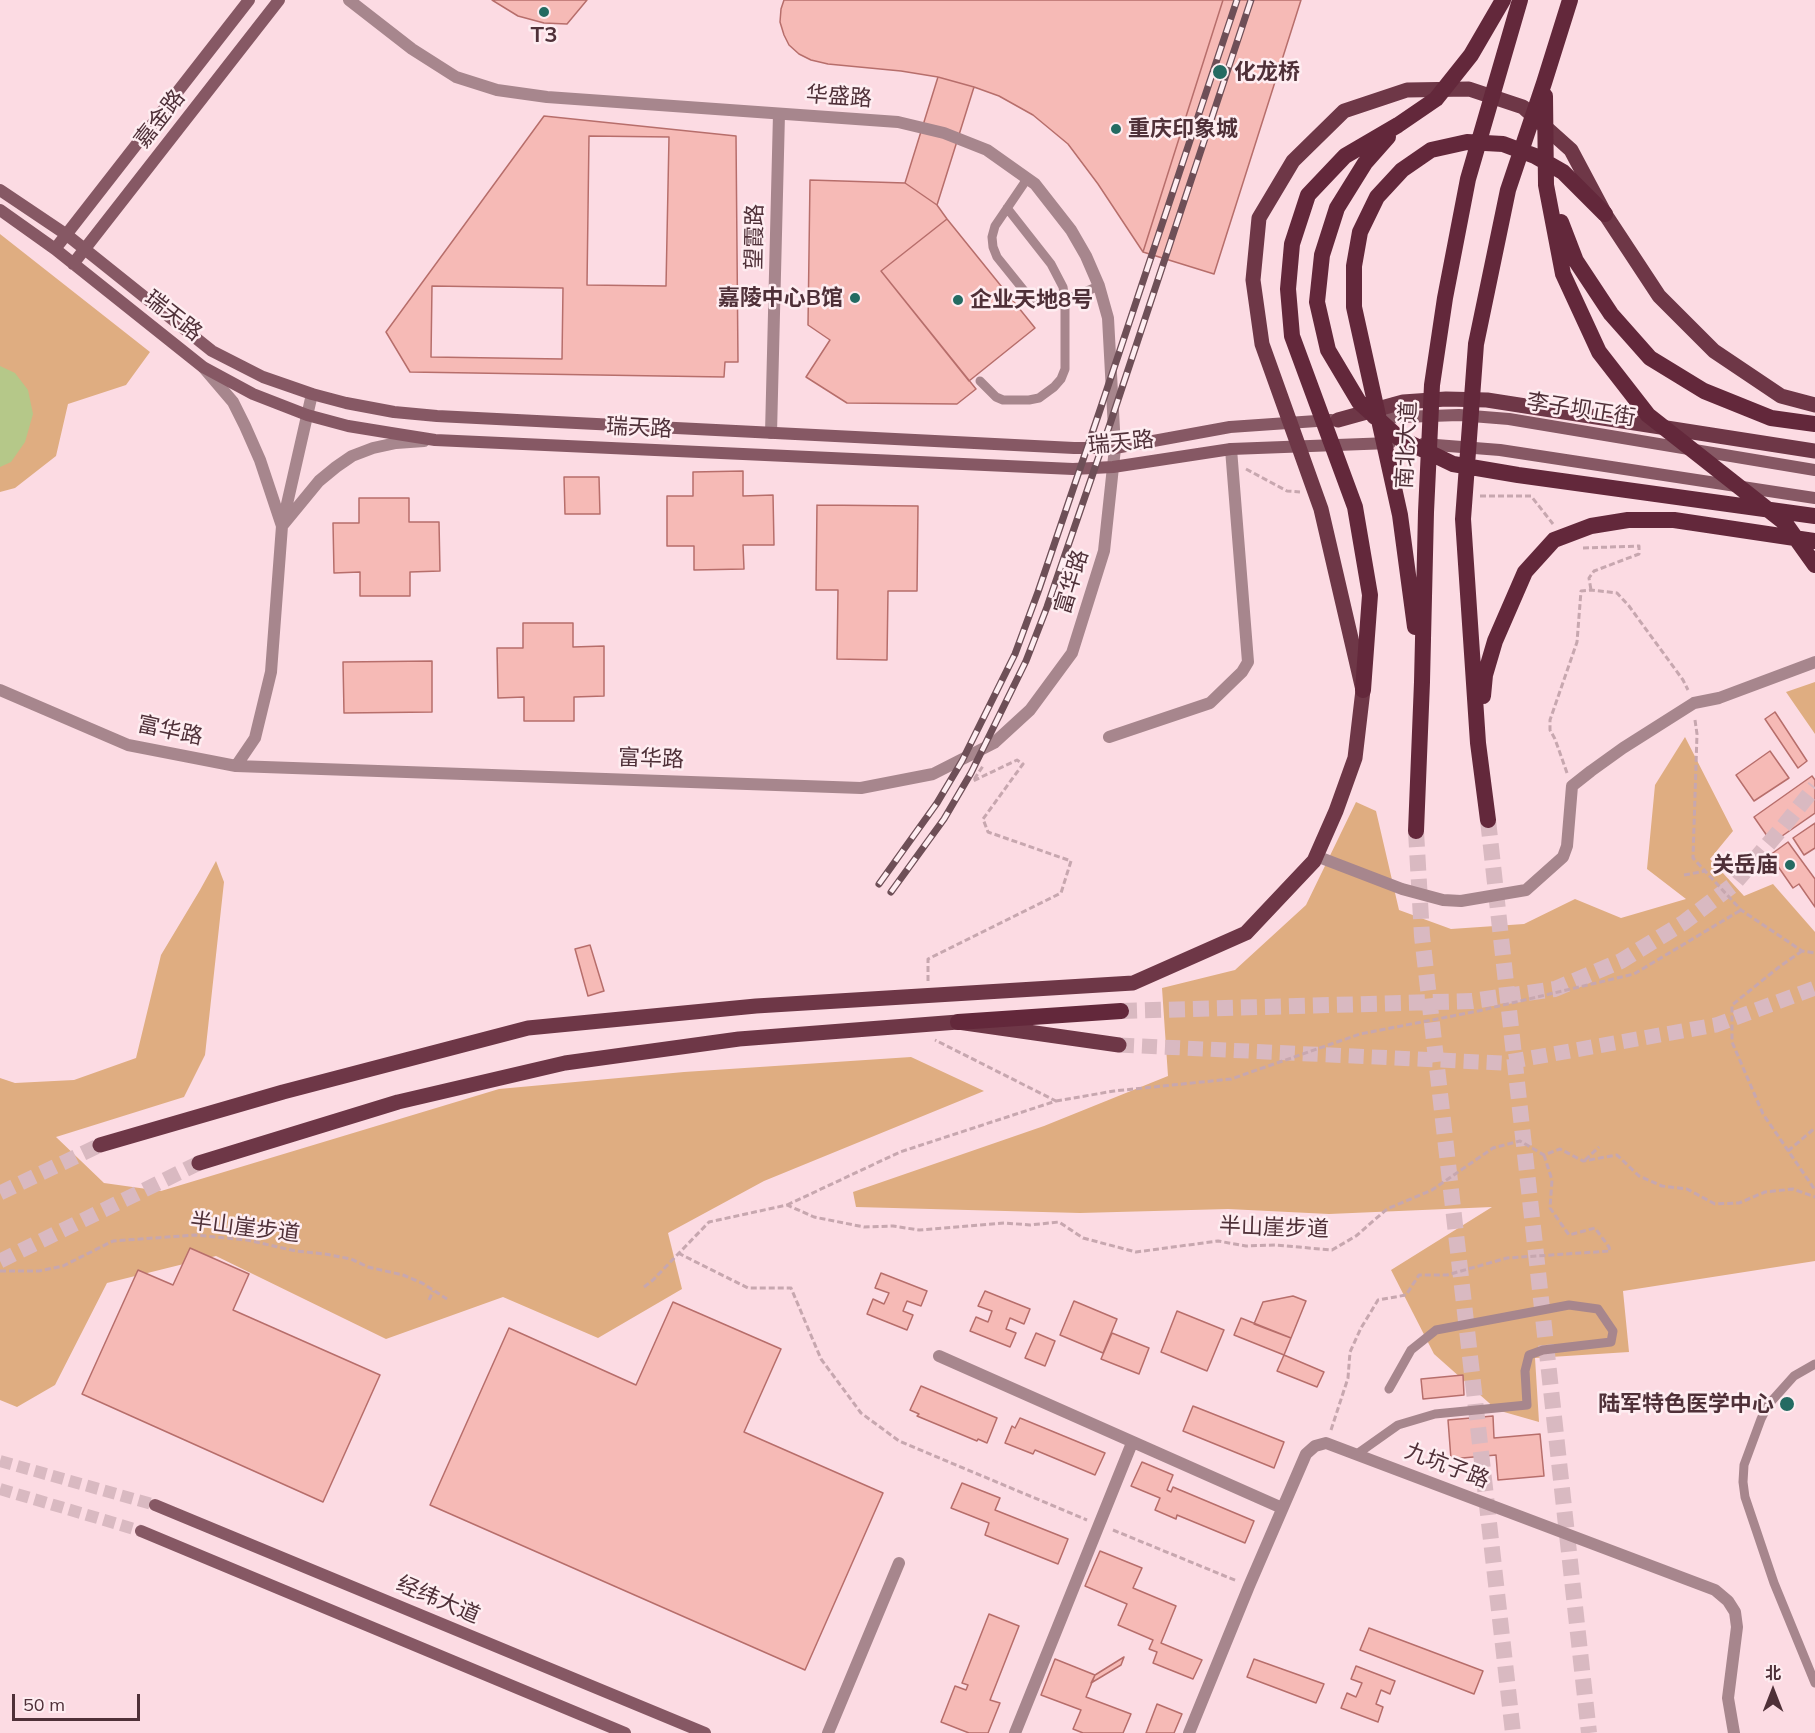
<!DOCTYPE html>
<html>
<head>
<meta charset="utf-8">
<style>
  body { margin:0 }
  #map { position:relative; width:1815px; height:1733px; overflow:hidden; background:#fcdbe3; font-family:Mulish,"Noto Sans SC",sans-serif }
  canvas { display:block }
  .north { position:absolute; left:1743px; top:1661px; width:60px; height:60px; -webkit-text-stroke:4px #feedf1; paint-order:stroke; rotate:0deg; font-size:16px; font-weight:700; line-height:24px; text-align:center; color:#4f3038 }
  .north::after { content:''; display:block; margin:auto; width:21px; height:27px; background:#4f3038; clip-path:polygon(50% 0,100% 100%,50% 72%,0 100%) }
  .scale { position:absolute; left:12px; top:1694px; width:128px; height:27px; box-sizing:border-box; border:3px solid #4f3038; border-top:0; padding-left:8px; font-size:18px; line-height:21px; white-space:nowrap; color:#4f3038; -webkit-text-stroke:4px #feedf1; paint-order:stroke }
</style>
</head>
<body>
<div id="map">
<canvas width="1815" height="1733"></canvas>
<div class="north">北</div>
<div class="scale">50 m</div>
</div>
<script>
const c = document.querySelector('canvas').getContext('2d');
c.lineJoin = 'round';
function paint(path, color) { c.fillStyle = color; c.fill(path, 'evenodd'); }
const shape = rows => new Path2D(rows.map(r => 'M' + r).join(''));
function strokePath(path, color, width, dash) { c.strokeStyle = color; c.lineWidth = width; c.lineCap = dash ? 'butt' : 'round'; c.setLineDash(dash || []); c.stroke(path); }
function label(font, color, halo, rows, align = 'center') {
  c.font = font + ' Mulish,"Noto Sans SC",sans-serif'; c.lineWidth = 5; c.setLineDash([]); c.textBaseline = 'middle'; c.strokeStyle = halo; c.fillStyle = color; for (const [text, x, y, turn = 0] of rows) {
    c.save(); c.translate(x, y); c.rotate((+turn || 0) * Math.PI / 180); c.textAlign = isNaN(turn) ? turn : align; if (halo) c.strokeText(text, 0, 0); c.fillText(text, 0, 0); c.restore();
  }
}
paint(shape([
  [0,234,150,352,126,385,68,404,56,456,15,488,0,492],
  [1815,682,1815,734,1786,692],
  [1685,737,1733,831,1710,859,1744,896,1773,884,1815,932,1815,1261,1623,1291,1629,1352,1535,1358,1539,1422,1497,1410,1434,1354,1391,1270,1492,1207,1329,1214,1228,1209,1080,1213,856,1207,853,1192,1044,1126,1168,1076,1162,988,1235,970,1306,905,1356,802,1376,811,1399,910,1451,929,1524,924,1575,899,1621,918,1686,899,1647,869,1655,785],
  [216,861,224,882,205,1055,184,1097,56,1137,104,1183,161,1191,499,1089,684,1072,911,1057,984,1091,764,1181,668,1233,682,1289,598,1338,503,1297,386,1339,216,1256,107,1283,55,1385,17,1407,0,1400,0,1078,15,1083,74,1080,136,1058,161,955,200,890]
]), '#dfad81');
paint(shape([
  [0,366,15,373,28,390,33,414,25,442,11,462,0,467]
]), '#b5c889');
const building = shape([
  [492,0,587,0,567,24,544,23,518,16,492,0],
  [784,0,1223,0,1143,252,1098,184,1068,144,1033,115,999,96,974,87,938,77,901,71,828,64,811,60,799,54,789,45,784,35,780,22,781,9,784,0],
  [1223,0,1301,0,1214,274,1143,252,1223,0],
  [938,77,974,87,937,205,905,183,938,77],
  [544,116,736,136,738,362,725,362,724,377,410,372,386,332,544,116],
  [589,136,669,137,666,286,587,285,589,136],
  [810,180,905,183,937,205,947,219,881,271,976,389,957,404,847,403,806,377,830,340,808,325,810,180],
  [947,219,1035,328,969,381,881,271,947,219],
  [432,286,563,288,562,359,431,357,432,286],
  [743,471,743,496,773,495,774,545,743,545,744,569,694,570,694,546,667,546,667,496,693,496,693,472,743,471],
  [564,477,599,477,600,514,565,514,564,477],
  [359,498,409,498,409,522,439,522,440,571,410,572,410,596,360,596,360,572,334,573,333,523,359,523,359,498],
  [817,505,918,506,917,591,888,591,887,660,837,659,838,590,816,590,817,505],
  [523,623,573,623,573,647,604,646,604,696,574,697,574,721,524,721,524,697,498,698,497,648,523,648,523,623],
  [432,661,432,712,344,713,343,662,432,661],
  [1775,712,1807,761,1798,768,1765,719,1775,712],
  [1770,751,1789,778,1754,801,1736,775,1770,751],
  [1812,776,1815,780,1815,813,1772,843,1754,817,1812,776],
  [1815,823,1815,848,1804,855,1793,838,1815,823],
  [1788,842,1815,879,1815,907,1799,884,1793,888,1770,855,1788,842],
  [590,945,604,991,588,996,575,949,590,945],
  [190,1248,249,1274,233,1310,380,1375,323,1502,82,1394,138,1270,173,1285,190,1248],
  [881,1273,927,1291,921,1306,907,1301,903,1311,913,1315,907,1330,867,1314,873,1299,884,1304,889,1293,875,1288,881,1273],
  [985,1291,1030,1309,1024,1324,1010,1318,1006,1329,1016,1333,1010,1347,970,1331,976,1317,988,1322,992,1311,978,1306,985,1291],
  [1293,1296,1306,1301,1291,1338,1254,1324,1263,1302,1293,1296],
  [1074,1301,1117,1319,1103,1353,1060,1335,1074,1301],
  [673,1302,781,1349,744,1432,883,1493,805,1670,430,1505,509,1328,636,1385,673,1302],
  [1177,1311,1224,1330,1207,1371,1161,1352,1177,1311],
  [1241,1318,1291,1338,1284,1355,1234,1335,1241,1318],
  [1036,1333,1055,1341,1045,1366,1025,1358,1036,1333],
  [1112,1333,1149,1348,1139,1374,1101,1359,1112,1333],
  [1284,1355,1324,1372,1317,1387,1277,1371,1284,1355],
  [1463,1375,1464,1395,1423,1399,1421,1379,1463,1375],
  [921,1386,997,1418,987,1443,978,1439,977,1441,917,1416,919,1414,910,1410,921,1386],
  [1193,1406,1284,1442,1274,1468,1183,1431,1193,1406],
  [1493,1416,1494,1438,1540,1434,1544,1476,1498,1480,1496,1455,1451,1459,1448,1420,1493,1416],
  [1020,1418,1105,1453,1095,1475,1035,1450,1033,1454,1005,1443,1012,1426,1015,1428,1020,1418],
  [1142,1462,1173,1475,1167,1490,1171,1492,1173,1487,1254,1521,1245,1543,1177,1515,1176,1519,1155,1510,1160,1498,1131,1486,1142,1462],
  [962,1483,1000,1498,995,1510,1068,1539,1058,1564,985,1535,989,1523,951,1508,962,1483],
  [1100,1551,1142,1568,1133,1588,1176,1606,1161,1643,1202,1660,1193,1679,1153,1663,1157,1652,1149,1649,1153,1640,1118,1625,1127,1604,1085,1586,1100,1551],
  [989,1614,1019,1626,990,1700,1000,1703,988,1733,969,1733,941,1722,955,1686,966,1690,968,1685,962,1683,989,1614],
  [1369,1628,1483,1671,1474,1694,1360,1650,1369,1628],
  [1124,1657,1121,1665,1091,1683,1095,1675,1124,1657],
  [1055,1659,1095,1675,1086,1697,1131,1714,1123,1733,1083,1733,1073,1729,1081,1710,1041,1695,1055,1659],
  [1254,1659,1324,1684,1316,1703,1247,1677,1254,1659],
  [1356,1666,1395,1681,1390,1694,1381,1690,1376,1704,1383,1707,1378,1722,1341,1708,1347,1693,1356,1697,1362,1683,1351,1679,1356,1666],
  [1157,1704,1182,1714,1174,1733,1146,1733,1157,1704]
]);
paint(building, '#f6bab6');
strokePath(building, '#b76e6b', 1.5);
strokePath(shape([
  [0,1461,155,1505],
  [0,1489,141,1531]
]), '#d9b9c1', 12, [12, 6]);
strokePath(shape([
  [1119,1045,1502,1063,1716,1025,1815,988],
  [0,1193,100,1145],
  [0,1261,199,1163]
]), '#d9b9c1', 15, [15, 8]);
strokePath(shape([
  [1488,820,1589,1733],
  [1416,831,1422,936,1513,1733],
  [1121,1011,1472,1001,1555,989,1621,961,1683,923,1733,885,1782,828,1815,787]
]), '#d9b9c1', 16, [16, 8]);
strokePath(shape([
  [1246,469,1287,491,1300,492],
  [1480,496,1531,496,1553,524],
  [1583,548,1639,546,1639,554,1594,571,1589,578,1591,590],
  [1695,720,1697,734,1693,858,1741,910,1802,951,1815,953],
  [1567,773,1555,739,1550,730,1550,720,1577,642,1581,591,1591,590,1617,593,1629,606,1683,680,1688,690],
  [1684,875,1706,871],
  [1802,951,1779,967,1732,1005,1732,1042,1763,1114,1815,1190],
  [928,981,928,959,1061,893,1071,861,988,832,983,819,1023,764,1017,760,973,781,983,766],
  [1056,1101,1114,1091,1231,1079,1360,1034,1478,1011,1634,974,1741,910],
  [1788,1151,1815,1128],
  [1585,1160,1599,1147],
  [787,1205,900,1152,1056,1101,935,1040],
  [678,1253,748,1288,791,1288,821,1359,861,1413,899,1441,1087,1520],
  [0,1271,39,1271,63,1266,113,1241,195,1235,247,1240,296,1251,325,1254,351,1259,368,1267,403,1275,422,1283,447,1299],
  [644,1287,653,1280,709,1222,787,1205,814,1217,864,1227,893,1226,919,1230,1005,1223,1030,1225,1059,1222,1083,1238,1136,1252,1218,1241,1246,1246,1275,1245,1332,1250,1356,1236,1387,1209,1432,1190,1493,1148,1520,1141,1544,1155,1560,1149,1583,1161,1617,1155,1639,1176,1662,1186,1687,1189,1715,1204,1739,1203,1765,1192,1793,1189,1815,1197],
  [429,1300,433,1291],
  [1331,1430,1348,1378,1350,1352,1361,1328,1378,1300,1406,1295,1419,1275,1447,1275,1507,1258,1610,1251,1609,1247,1595,1228,1569,1235,1550,1208,1552,1180,1544,1155],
  [1113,1530,1237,1581]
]), '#c7a7af', 3, [6, 3]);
strokePath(shape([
  [1027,179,995,226,992,237,993,247,997,257,1030,298,1040,302,1065,300,1099,286],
  [980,381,996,397,1003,400,1029,400,1039,398,1054,387,1061,379,1065,369,1065,300,1063,287,1051,264,1007,208],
  [1815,1364,1794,1376,1768,1405,1761,1419,1744,1465,1743,1482,1745,1497,1774,1583,1815,1683],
  [1357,1454,1398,1425,1435,1414,1527,1405,1525,1371,1529,1355,1543,1350,1611,1342,1613,1331,1598,1309,1569,1305,1436,1330,1411,1350,1389,1389]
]), '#a7868d', 9);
strokePath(shape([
  [771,433,779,114]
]), '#a7868d', 12);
strokePath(shape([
  [1109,737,1210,703,1242,672,1248,662,1231,449],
  [1316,856,1402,889,1443,900,1461,901,1526,890,1563,857,1567,846,1572,786,1591,771,1623,748,1694,703,1719,698,1815,662],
  [939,1356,1282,1508],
  [828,1733,899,1563],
  [1015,1733,1132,1443],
  [1189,1733,1249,1586,1306,1454,1315,1446,1326,1443,1715,1590,1728,1601,1735,1612,1737,1627,1728,1698,1734,1733]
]), '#a7868d', 12);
strokePath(shape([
  [204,368,233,402,245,426,260,460,282,526,319,481,336,467,352,456,373,448,396,443,424,441],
  [0,690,128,745,236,766,861,788,933,774,994,743,1030,710,1072,653,1104,551,1113,467,1115,448,1108,318,1099,286,1086,256,1071,230,1035,184,987,150,944,133,898,122,547,97,497,90,456,77,412,49,349,0],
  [236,766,255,738,271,672,282,526,312,394]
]), '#a7868d', 12);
strokePath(shape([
  [0,190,67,235,212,351,263,377,312,394,346,403,394,412,437,416,1074,448,1115,448,1230,427,1331,420],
  [0,210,55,249,203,367,253,394,307,415,348,426,391,433,435,440,1073,469,1113,467,1231,449,1390,443],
  [55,249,249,0],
  [73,264,279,0],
  [1373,418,1459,415,1509,419,1815,470],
  [1423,444,1500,450,1815,498],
  [155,1505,705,1733],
  [141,1531,625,1733]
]), '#865864', 12);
strokePath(shape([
  [1338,420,1403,402,1446,399,1487,400,1815,451],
  [100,1145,283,1092,528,1028,756,1006,1133,983,1246,933,1314,861,1336,811,1355,758,1363,690,1321,509,1262,344,1253,280,1259,218,1293,161,1344,111,1407,90,1469,89,1523,107,1571,150,1605,214,1659,296,1714,351,1781,396,1815,405],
  [199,1163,398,1102,565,1063,739,1039,958,1022,1119,1045]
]), '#6e3747', 15);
strokePath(shape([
  [1545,96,1546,185,1563,274,1599,352,1648,415,1785,523,1815,565],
  [1388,137,1365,163,1337,208,1322,255,1317,302,1328,350,1359,402,1399,438,1453,464,1518,475,1815,516],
  [1561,222,1576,261,1611,314,1650,358,1704,391,1771,418,1815,424],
  [1415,627,1400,515,1354,307,1354,266,1360,232,1377,197,1402,170,1431,150,1467,142,1503,144,1535,156,1563,172,1605,214],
  [1363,690,1370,595,1355,507,1292,336,1288,289,1292,244,1308,195,1345,156,1398,125,1436,99,1471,55,1503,0],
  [1483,696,1485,675,1495,641,1525,572,1554,540,1591,526,1628,520,1674,520,1815,541],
  [1488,820,1478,743,1463,519,1476,344,1508,190,1544,83,1570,0],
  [1416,831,1422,682,1426,512,1432,385,1445,298,1468,179,1520,0],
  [958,1022,1121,1011]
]), '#63283b', 16);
const rail = shape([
  [879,884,937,803,962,761,1015,654,1038,592,1100,410,1237,0],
  [891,892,944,819,971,773,1026,661,1047,607,1110,424,1251,0]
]);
strokePath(rail, '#6e4f57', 7);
strokePath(rail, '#feedf1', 4.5, [14]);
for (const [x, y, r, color] of [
  [544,12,6,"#246b62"],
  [1220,72,8,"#246b62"],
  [1116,129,6,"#246b62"],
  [855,298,6,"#246b62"],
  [958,300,6,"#246b62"],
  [1790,865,6,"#246b62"],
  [1787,1404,8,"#246b62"]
]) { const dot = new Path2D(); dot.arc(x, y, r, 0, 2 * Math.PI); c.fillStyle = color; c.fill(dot); strokePath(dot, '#feedf1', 2); }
label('bold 22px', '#4f3038', '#feedf1', [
  ["T3",544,35,"center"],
  ["化龙桥",1234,72],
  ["重庆印象城",1128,129],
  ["嘉陵中心B馆",843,298,"right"],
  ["企业天地8号",970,300],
  ["关岳庙",1778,865,"right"],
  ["陆军特色医学中心",1774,1404,"right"]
], 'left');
label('22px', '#4f3038', '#feedf1', [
  ["华盛路",839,97,4],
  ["嘉金路",160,119,-52],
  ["望霞路",755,237,-89],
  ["瑞天路",173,316,38],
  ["李子坝正街",1581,410,9],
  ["瑞天路",639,428,3],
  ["瑞天路",1121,443,-6],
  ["南北大道",1407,445,-87],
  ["富华路",1072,582,-73],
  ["富华路",170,731,12],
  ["富华路",651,759,2],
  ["半山崖步道",245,1228,7],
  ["半山崖步道",1274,1228,2],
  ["九坑子路",1447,1466,21],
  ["经纬大道",438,1600,23]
]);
</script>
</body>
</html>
